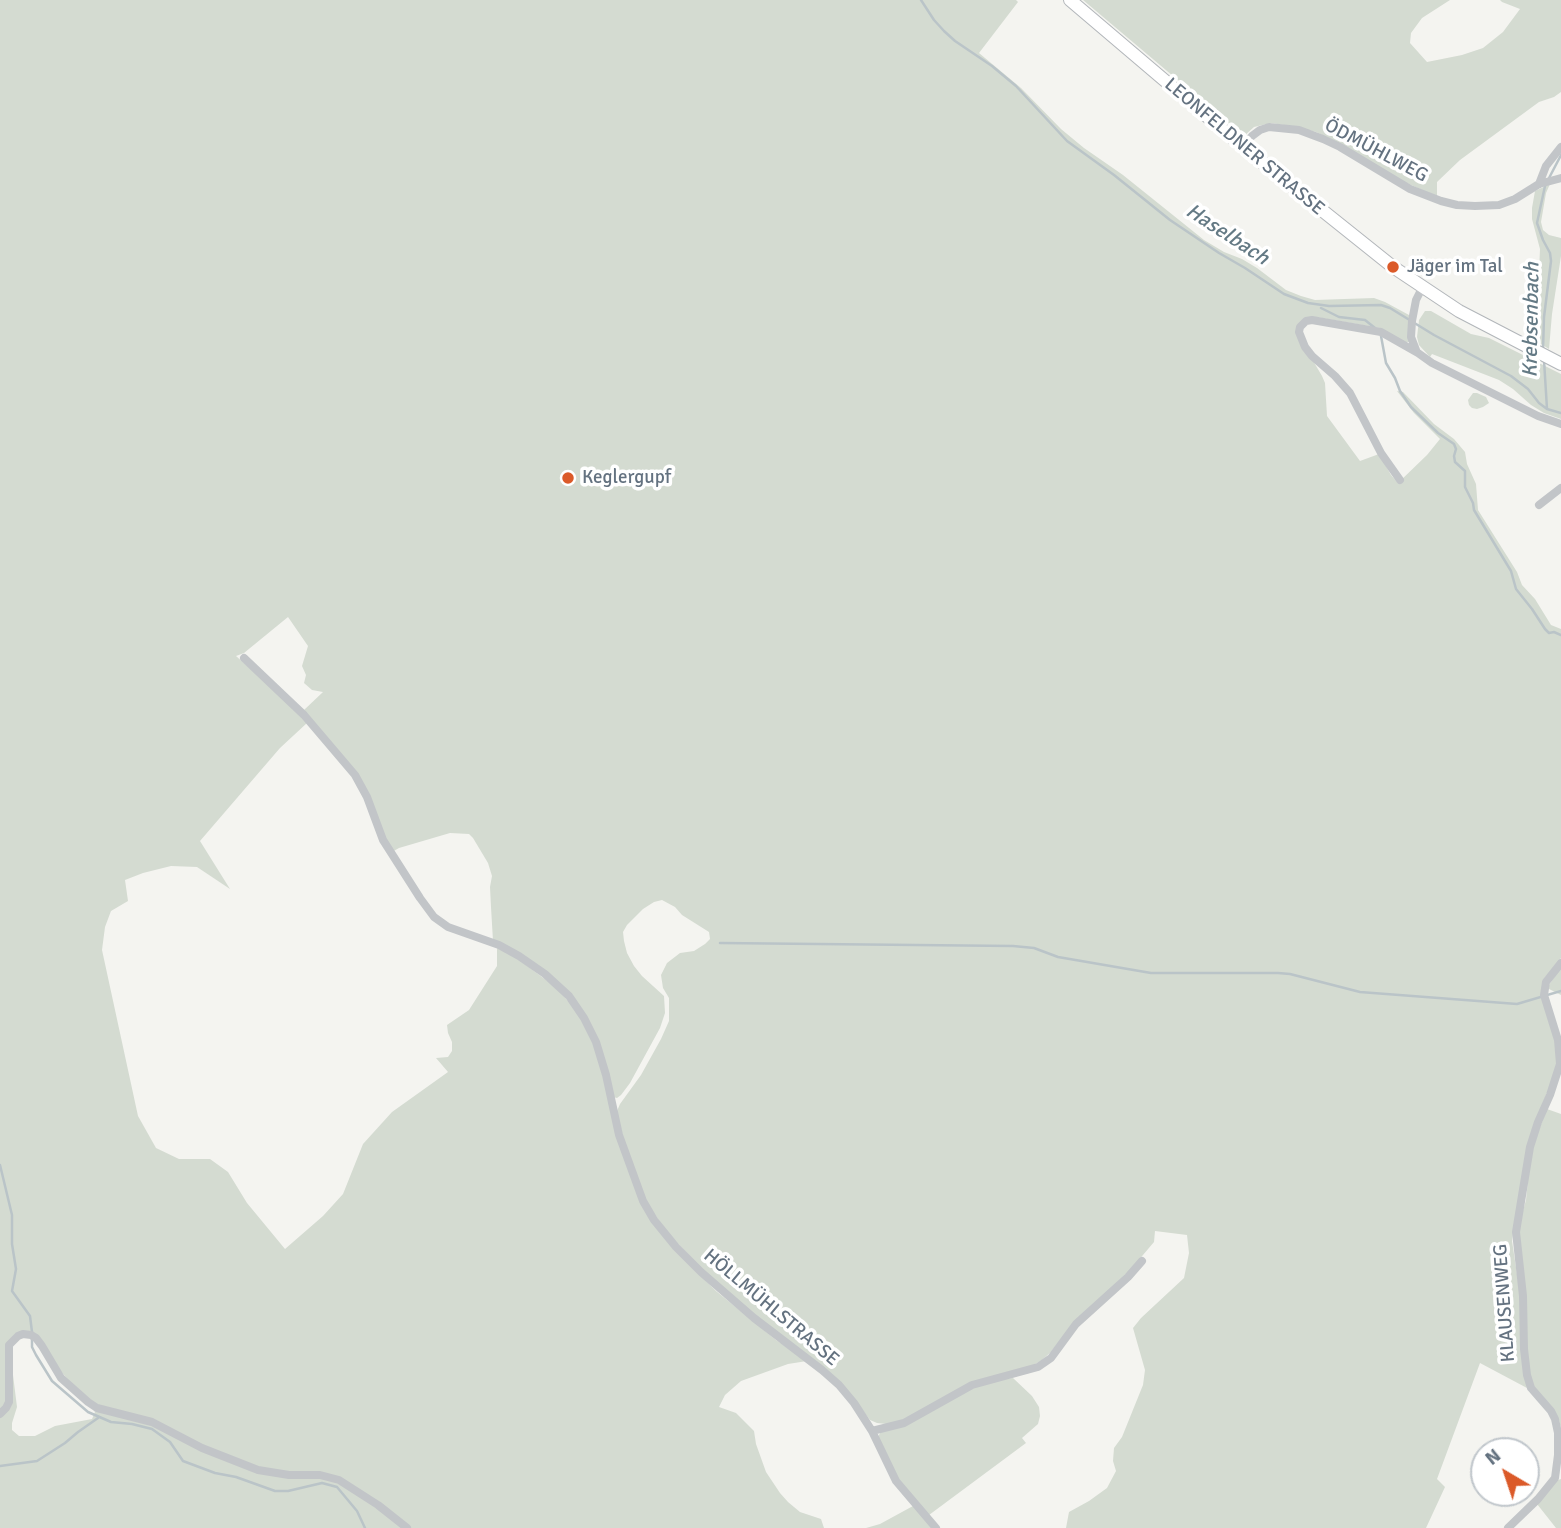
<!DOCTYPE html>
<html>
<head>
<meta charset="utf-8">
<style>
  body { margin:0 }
  #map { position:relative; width:1561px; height:1528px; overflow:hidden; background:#f4f4f0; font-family:Signika,sans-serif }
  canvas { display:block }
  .north { position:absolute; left:1470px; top:1437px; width:70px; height:70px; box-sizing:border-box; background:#fff; border:2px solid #c1c7cc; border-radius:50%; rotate:321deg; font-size:19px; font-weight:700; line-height:28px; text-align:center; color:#647280 }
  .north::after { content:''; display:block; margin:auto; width:24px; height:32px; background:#db5a29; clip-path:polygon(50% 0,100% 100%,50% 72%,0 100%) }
</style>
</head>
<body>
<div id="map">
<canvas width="1561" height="1528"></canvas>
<div class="north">N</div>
</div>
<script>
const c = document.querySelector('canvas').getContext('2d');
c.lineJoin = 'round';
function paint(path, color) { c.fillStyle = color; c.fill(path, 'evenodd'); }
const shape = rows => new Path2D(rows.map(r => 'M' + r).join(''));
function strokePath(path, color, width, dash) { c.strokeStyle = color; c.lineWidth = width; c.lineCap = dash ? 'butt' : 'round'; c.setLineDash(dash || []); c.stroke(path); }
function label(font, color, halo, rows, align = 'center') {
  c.font = font + ' Signika,sans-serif'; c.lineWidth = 7; c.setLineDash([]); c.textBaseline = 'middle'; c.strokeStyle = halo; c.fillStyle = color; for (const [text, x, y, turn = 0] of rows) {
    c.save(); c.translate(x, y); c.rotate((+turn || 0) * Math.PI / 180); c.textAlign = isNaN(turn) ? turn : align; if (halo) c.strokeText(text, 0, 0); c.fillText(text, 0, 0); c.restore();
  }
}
paint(shape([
  [0,0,1016,0,1018,2,979,53,1021,88,1061,129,1084,148,1123,175,1204,240,1224,252,1242,259,1257,268,1286,290,1301,296,1315,300,1374,298,1385,302,1409,315,1409,342,1405,342,1380,328,1316,317,1297,325,1312,359,1322,376,1325,383,1327,416,1360,461,1379,454,1391,475,1398,483,1427,455,1440,439,1414,413,1397,391,1403,392,1434,424,1454,439,1465,452,1467,464,1476,484,1478,510,1517,572,1522,585,1535,599,1551,625,1561,629,1561,958,1543,980,1541,994,1557,1046,1556,1071,1535,1122,1514,1224,1512,1241,1520,1294,1527,1388,1480,1363,1437,1479,1445,1487,1426,1528,1066,1528,1069,1512,1089,1501,1107,1488,1116,1471,1113,1461,1114,1448,1122,1437,1143,1385,1145,1370,1133,1328,1141,1318,1184,1278,1189,1253,1187,1235,1155,1231,1154,1242,1132,1268,1071,1326,1051,1352,1042,1360,1032,1366,986,1379,905,1420,886,1424,877,1423,870,1420,843,1385,777,1334,703,1270,667,1232,648,1205,625,1146,617,1111,620,1104,641,1075,661,1039,669,1021,669,998,663,988,661,975,667,963,680,953,694,951,705,944,710,939,709,932,682,915,675,907,662,900,654,902,643,909,627,925,623,932,624,941,627,953,634,966,642,976,664,996,665,1013,660,1028,630,1083,621,1095,617,1098,613,1097,605,1061,571,994,493,941,491,907,490,887,492,876,488,863,473,838,469,834,450,833,399,848,392,852,386,841,370,799,304,710,323,692,312,690,304,683,306,675,302,666,308,646,288,617,244,653,236,656,263,680,307,723,280,748,200,841,230,889,197,867,171,866,143,873,125,880,128,901,111,911,105,927,102,950,138,1116,156,1148,179,1159,210,1159,228,1172,247,1203,285,1249,323,1216,343,1194,363,1144,392,1112,448,1072,436,1058,448,1057,452,1051,452,1042,448,1033,447,1025,469,1010,497,966,497,948,514,956,558,989,578,1013,595,1047,641,1201,684,1259,716,1291,776,1340,807,1361,788,1364,741,1381,725,1395,719,1407,736,1413,754,1431,756,1444,766,1472,780,1493,788,1502,800,1512,821,1519,824,1528,0,1528],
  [22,1337,31,1338,38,1344,95,1412,92,1419,55,1426,35,1436,19,1436,12,1430,12,1423,17,1407,12,1367,12,1346],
  [1083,0,1450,0,1422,18,1411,33,1410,43,1427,62,1462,55,1483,48,1503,32,1520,9,1502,2,1500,0,1561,0,1561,92,1554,97,1539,102,1460,160,1437,182,1437,197,1398,179,1345,146,1316,132,1297,127,1271,123,1254,127,1244,136],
  [1550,184,1546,193,1541,222,1543,230,1549,235,1561,238,1561,256,1552,314,1549,349,1536,341,1540,249,1532,219,1532,208,1535,191],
  [1425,311,1431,311,1471,334,1489,338,1561,374,1561,419,1544,413,1531,405,1513,389,1499,380,1432,354,1430,357,1419,345,1417,337,1419,320],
  [1473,393,1477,393,1486,397,1489,403,1483,407,1477,409,1472,408,1469,405,1468,400],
  [1561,967,1561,995,1547,988],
  [1547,1109,1561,1114,1561,1429,1559,1420,1555,1412,1535,1390,1529,1375,1519,1225,1526,1200,1531,1150],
  [1013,1378,1032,1396,1039,1407,1040,1416,1038,1424,1022,1438,1026,1443,929,1515,897,1480,878,1437,880,1433,969,1389,1002,1379],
  [1561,1479,1561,1528,1556,1528,1537,1504,1555,1481],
  [913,1506,932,1528,866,1528,880,1524]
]), '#d4dbd1');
strokePath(shape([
  [921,0,934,20,944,31,955,41,992,66,1016,86,1067,141,1114,175,1170,220,1219,253,1245,268,1284,294,1308,303,1329,306,1381,305,1390,308,1434,335,1511,376,1528,389,1539,403,1547,409,1561,413],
  [1548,180,1561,155],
  [1321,308,1339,317,1365,320,1375,328],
  [1381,336,1386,363,1395,378,1400,391,1411,407,1438,433,1454,444,1456,449,1454,456,1455,462,1465,471,1465,487,1473,503,1474,510,1511,571,1516,589,1532,609,1545,629,1549,633,1554,632,1561,635],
  [1543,350,1544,317,1551,261,1550,253,1543,240,1537,223,1545,186],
  [1544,360,1547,409],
  [720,943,1013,946,1034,948,1058,957,1151,973,1278,973,1290,974,1360,992,1517,1004,1561,991],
  [0,1165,12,1215,12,1244,16,1269,12,1291,30,1316,32,1332],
  [32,1338,32,1347,36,1355,52,1381,88,1412,111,1422,132,1424,152,1429,170,1442,183,1461,215,1473,236,1477,275,1491,288,1491,322,1483,337,1487,357,1511,365,1528],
  [0,1466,37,1461,65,1443,78,1432,98,1418]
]), '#bac4c8', 2.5);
const primary = shape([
  [1070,0,1243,147,1393,267,1459,311,1561,364]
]);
strokePath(primary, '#b2b6ba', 14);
strokePath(shape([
  [1243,147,1252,136,1260,130,1269,127,1299,130,1323,139,1340,147,1410,189,1441,201,1457,205,1475,206,1499,205,1515,199,1539,184,1561,178],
  [1539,184,1546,166,1561,147],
  [1416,350,1411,337,1412,321,1416,300,1422,288],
  [1400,480,1381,453,1350,393,1335,376,1312,356,1305,347,1299,332,1300,327,1306,321,1312,320,1381,332,1418,353,1432,363,1538,416,1561,424],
  [1539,505,1561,488],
  [244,658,304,715,355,775,367,797,383,840,420,898,434,917,448,927,499,945,519,956,545,974,569,996,584,1018,596,1042,606,1075,619,1135,643,1201,654,1220,676,1247,701,1272,754,1318,822,1370,839,1385,854,1403,872,1431,896,1481,936,1528],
  [0,1414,6,1408,9,1402,9,1345,18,1336,23,1334,31,1335,36,1338,42,1346,61,1378,88,1402,97,1408,152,1422,202,1448,258,1470,289,1475,320,1475,339,1480,378,1505,407,1528],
  [872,1431,904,1423,972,1385,1038,1367,1051,1358,1076,1324,1128,1277,1142,1261],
  [1508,1528,1538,1499,1555,1478,1558,1455,1558,1433,1555,1419,1551,1411,1531,1388,1527,1375,1524,1349,1523,1296,1516,1232,1530,1147,1538,1122,1550,1095,1560,1064,1558,1040,1544,995,1546,982,1561,963]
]), '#c2c5c8', 8);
strokePath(primary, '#fff', 12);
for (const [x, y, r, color] of [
  [1393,267,7,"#db5a29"],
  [568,478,7,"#db5a29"]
]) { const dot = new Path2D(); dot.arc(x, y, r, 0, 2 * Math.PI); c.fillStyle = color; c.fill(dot); strokePath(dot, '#fff', 2.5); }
label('19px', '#647280', '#fff', [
  ["LEONFELDNER STRASSE",1244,147,40],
  ["ÖDMÜHLWEG",1376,151,28],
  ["KLAUSENWEG",1505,1303,-94],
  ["HÖLLMÜHLSTRASSE",771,1308,40]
]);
label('19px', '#647280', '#fff', [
  ["Jäger im Tal",1407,267],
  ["Keglergupf",582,478]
], 'left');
label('italic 21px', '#647a85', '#fff', [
  ["Haselbach",1227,235,33],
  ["Krebsenbach",1532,320,-89]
]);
</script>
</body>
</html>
